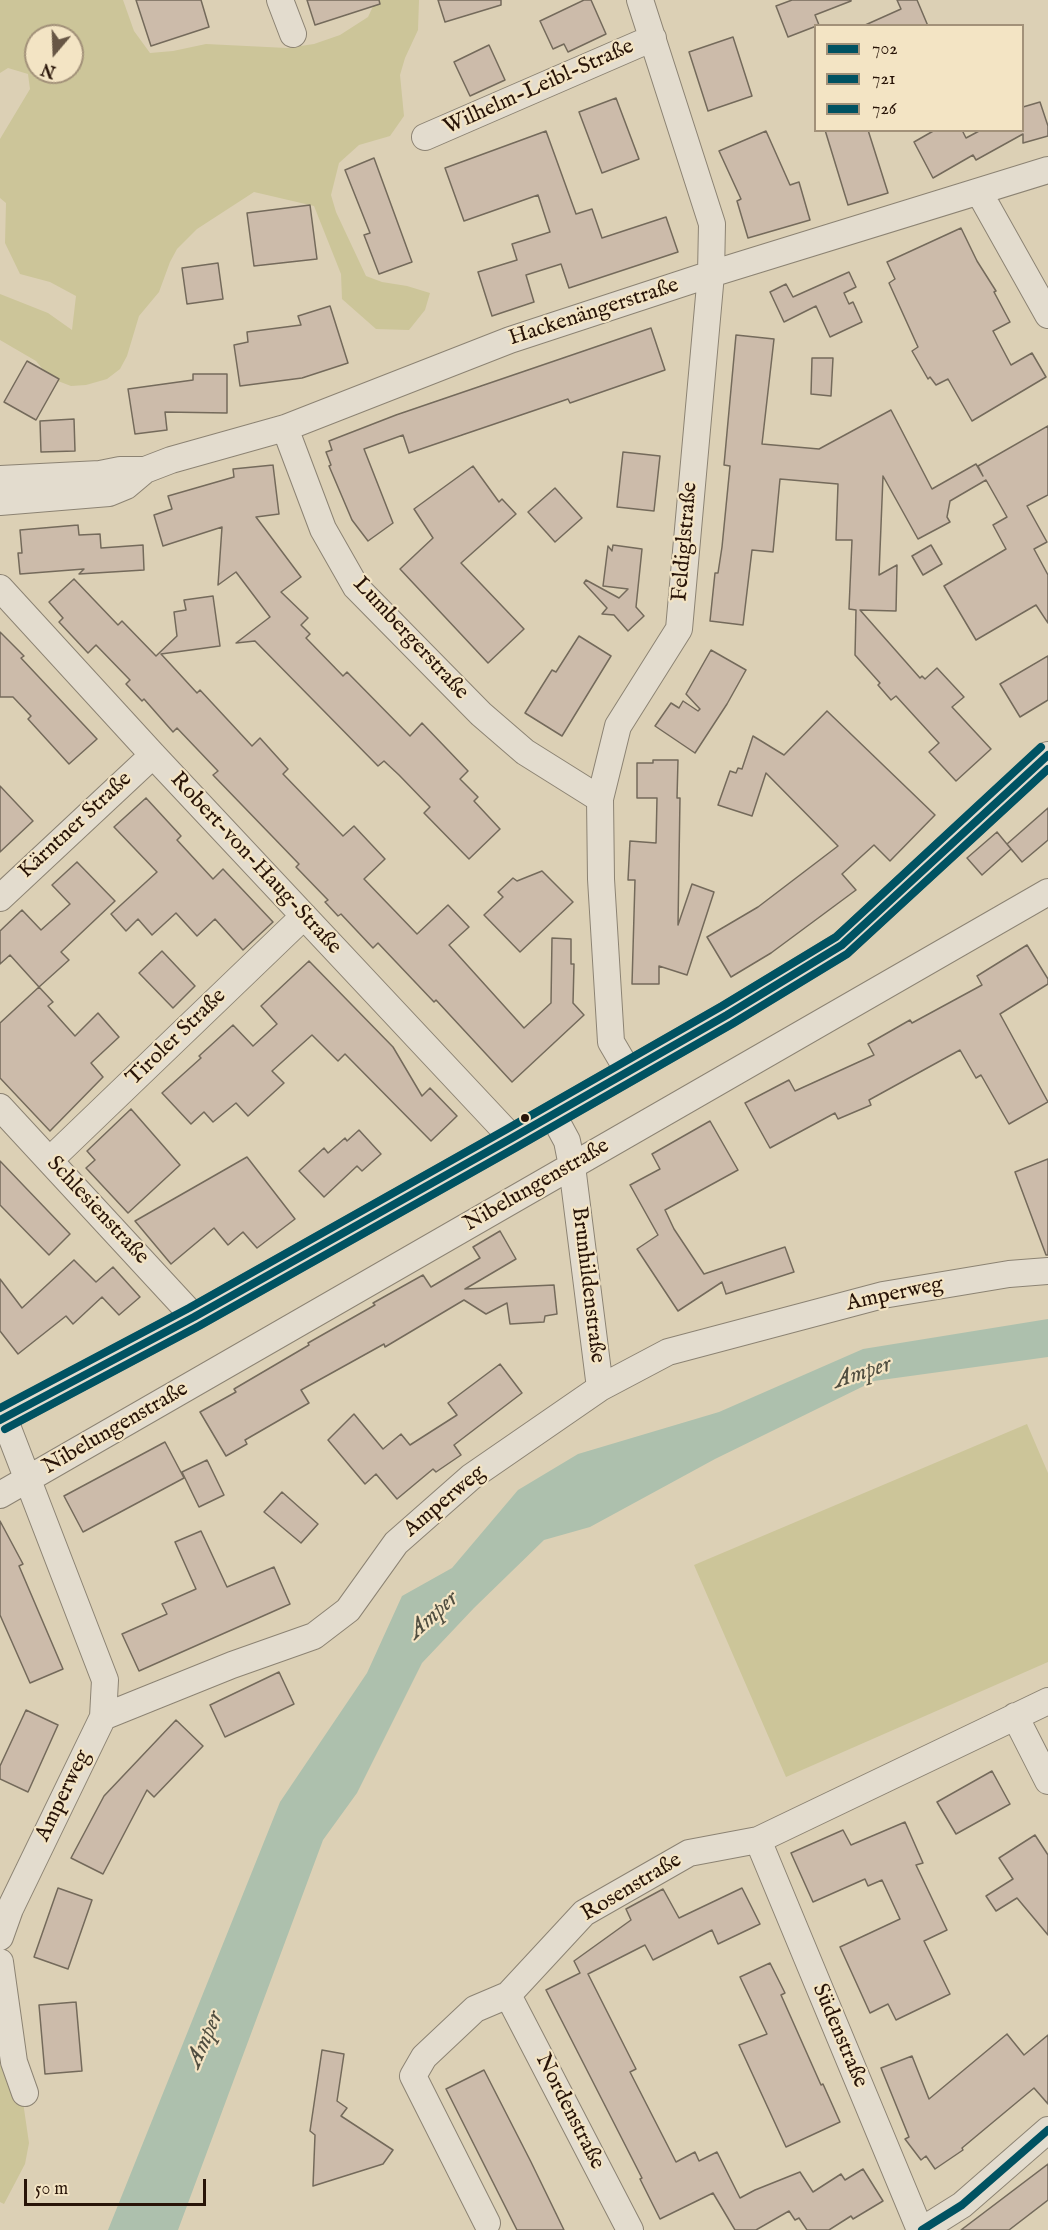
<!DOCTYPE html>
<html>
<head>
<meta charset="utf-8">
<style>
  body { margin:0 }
  #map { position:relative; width:1048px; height:2230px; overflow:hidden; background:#dcd0b5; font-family:"IM FELL English",serif }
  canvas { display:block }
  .legend { position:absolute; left:814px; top:24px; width:210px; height:108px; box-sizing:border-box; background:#f3e4c4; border:2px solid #a29179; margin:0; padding:8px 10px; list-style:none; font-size:18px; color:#281408 }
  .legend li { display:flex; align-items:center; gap:12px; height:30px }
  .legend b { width:30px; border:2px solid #a29179 }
  .north { position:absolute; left:24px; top:24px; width:60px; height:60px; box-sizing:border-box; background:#f3e4c4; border:2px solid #a29179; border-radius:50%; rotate:199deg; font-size:16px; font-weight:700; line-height:24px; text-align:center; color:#281408 }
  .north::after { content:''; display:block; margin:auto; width:21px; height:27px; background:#675645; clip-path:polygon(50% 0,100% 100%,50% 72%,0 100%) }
  .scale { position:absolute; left:24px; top:2179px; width:182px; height:27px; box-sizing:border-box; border:3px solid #281408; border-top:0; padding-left:8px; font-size:18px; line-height:21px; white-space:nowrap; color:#281408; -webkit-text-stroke:4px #f3e4c4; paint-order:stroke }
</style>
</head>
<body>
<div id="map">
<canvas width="1048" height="2230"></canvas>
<ul class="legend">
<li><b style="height:8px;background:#005262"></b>702</li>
<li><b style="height:8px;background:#005262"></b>721</li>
<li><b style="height:8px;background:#005262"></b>726</li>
</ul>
<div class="north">N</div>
<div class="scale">50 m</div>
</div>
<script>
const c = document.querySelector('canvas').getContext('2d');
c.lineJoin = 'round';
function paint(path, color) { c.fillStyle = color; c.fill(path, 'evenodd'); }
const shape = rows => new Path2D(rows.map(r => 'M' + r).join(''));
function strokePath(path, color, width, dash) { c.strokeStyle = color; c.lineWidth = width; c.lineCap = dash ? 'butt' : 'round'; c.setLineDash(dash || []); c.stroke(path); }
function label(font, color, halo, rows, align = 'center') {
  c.font = font + ' "IM FELL English",serif'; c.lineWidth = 4.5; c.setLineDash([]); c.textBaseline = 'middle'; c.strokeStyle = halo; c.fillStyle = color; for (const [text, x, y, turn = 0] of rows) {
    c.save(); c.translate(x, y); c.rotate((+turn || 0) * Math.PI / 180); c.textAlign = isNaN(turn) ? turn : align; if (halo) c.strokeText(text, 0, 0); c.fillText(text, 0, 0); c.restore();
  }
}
paint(shape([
  [0,0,123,0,134,31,150,53,173,51,206,44,287,48,314,44,340,35,368,17,376,0,419,0,418,30,405,58,400,75,404,116,390,136,359,145,339,163,331,195,336,212,366,276,382,282,407,286,430,293,425,310,409,330,376,329,342,299,341,274,314,206,254,192,197,229,177,249,170,262,159,292,139,316,127,356,120,369,107,379,86,385,71,386,50,378,36,361,0,340,0,294,48,313,72,330,76,296,50,282,20,274,5,243,6,203,0,198,0,139,30,89,28,74,8,68,0,73],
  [36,36,72,36,72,72,36,72],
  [1027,1424,1048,1473,1048,1662,786,1777,694,1565],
  [0,2065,10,2074,23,2102,29,2143,25,2164,4,2204,0,2202]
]), '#ccc599');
paint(shape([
  [1048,1319,1048,1357,874,1381,715,1459,590,1527,544,1540,474,1608,422,1663,357,1793,323,1840,178,2230,108,2230,280,1802,367,1673,402,1596,452,1568,518,1490,578,1454,719,1412,863,1349]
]), '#adc0ad');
const building = shape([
  [136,0,201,0,209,27,151,46,136,0],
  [307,0,379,0,380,4,315,25,307,0],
  [438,0,501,0,501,5,445,22,438,0],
  [584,0,591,0,606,34,568,52,564,44,553,49,540,21,584,0],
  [792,0,851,0,851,1,815,15,819,25,788,37,776,6,792,0],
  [897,0,917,0,928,26,863,26,901,9,897,0],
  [733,37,752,96,708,111,689,52,733,37],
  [489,45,505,80,470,96,454,62,489,45],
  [616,98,639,159,602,173,579,112,616,98],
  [1040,102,1048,126,1048,136,1023,143,1023,134,976,160,973,155,933,178,914,142,935,130,962,130,966,138,981,130,1023,130,1023,107,1040,102],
  [825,130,868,130,888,193,848,205,825,130],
  [546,131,576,214,592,209,602,238,666,217,678,252,569,288,561,264,526,275,534,302,492,316,478,272,517,260,512,244,550,232,538,195,464,221,445,168,546,131],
  [766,131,790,185,799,182,810,220,748,238,737,201,741,199,719,151,766,131],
  [374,158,412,262,379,274,364,235,370,233,345,170,374,158],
  [310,205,317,259,254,266,247,213,310,205],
  [961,228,977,261,996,291,994,292,1010,322,993,331,1011,365,1032,353,1046,377,972,421,948,379,936,385,930,377,928,379,912,351,918,347,889,283,895,279,887,262,961,228],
  [218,263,223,299,187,304,182,268,218,263],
  [849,272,856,287,844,293,849,304,853,302,862,322,830,337,816,306,784,322,770,292,786,284,793,297,849,272],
  [330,306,348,363,302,378,240,386,234,345,248,342,247,332,301,325,298,316,330,306],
  [651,328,665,370,570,403,568,399,409,453,403,435,364,449,393,523,368,541,352,520,329,466,331,465,326,452,332,450,329,441,396,415,651,328],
  [736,335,774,339,762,444,819,449,891,410,932,489,976,464,983,476,978,466,1048,426,1048,495,1027,506,1047,542,1034,549,1048,575,1048,623,1036,605,976,640,944,586,1006,549,993,525,1007,517,986,480,950,501,947,517,950,522,918,539,883,476,879,575,897,565,896,611,860,610,920,678,922,676,925,679,937,668,964,697,952,707,991,749,956,781,929,752,939,743,896,696,891,700,878,685,880,683,855,655,856,610,849,609,852,540,836,540,838,484,780,479,773,552,752,550,743,625,710,621,715,573,718,573,722,547,730,466,724,465,736,335],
  [812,358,833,358,831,396,811,394,812,358],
  [27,361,59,379,36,420,4,402,27,361],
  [193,374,227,374,227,413,165,412,167,430,135,434,128,389,193,380,193,374],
  [74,419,75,451,41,452,40,421,74,419],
  [623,452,660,456,654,511,617,507,623,452],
  [273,465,279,514,256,517,301,577,281,592,308,618,301,625,310,634,306,638,343,676,347,672,410,736,422,723,468,771,460,779,478,797,474,801,500,829,469,859,424,813,430,807,399,775,384,761,378,766,255,641,236,643,270,617,236,572,218,585,222,527,163,546,154,515,172,509,168,496,234,477,233,469,273,465],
  [473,466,499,502,502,499,516,514,461,563,524,629,488,663,400,569,433,538,414,509,473,466],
  [555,488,582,518,555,542,528,512,555,488],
  [78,525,79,535,100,534,101,548,143,545,144,570,79,574,84,569,20,574,18,553,22,553,20,530,78,525],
  [613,545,642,549,636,607,644,616,628,631,614,615,602,614,607,608,584,583,586,580,619,598,628,589,603,586,608,546,612,551,613,545],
  [931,545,942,564,923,575,912,556,931,545],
  [74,579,118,625,122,621,156,656,177,636,174,612,186,610,184,600,213,596,220,646,161,654,197,693,200,690,252,746,260,738,288,769,283,774,343,836,354,826,385,859,364,879,417,934,448,905,469,927,449,945,524,1028,551,1003,552,938,571,939,571,964,574,964,573,1003,584,1015,512,1082,436,1000,434,1002,378,943,373,948,341,914,338,916,325,902,328,900,296,867,299,864,213,775,218,771,177,728,173,732,144,699,142,701,126,684,130,680,96,645,88,653,59,622,63,618,49,602,74,579],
  [0,632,24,656,21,658,97,739,69,764,28,719,31,716,13,697,0,697,0,632],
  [579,636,611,656,562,736,525,713,552,670,556,672,579,636],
  [711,650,746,670,727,704,695,753,655,726,671,703,679,708,683,701,698,711,700,709,686,694,711,650],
  [1048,656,1048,700,1020,717,1000,684,1048,656],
  [827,711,935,815,890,861,874,845,842,874,856,890,771,953,731,977,707,937,758,907,838,846,766,773,752,816,718,805,730,771,736,773,738,768,742,769,753,736,784,755,827,711],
  [653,760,678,760,677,798,680,798,678,925,692,884,714,892,687,975,659,966,659,984,632,984,635,880,628,880,630,841,656,843,657,798,637,798,637,763,653,763,653,760],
  [0,786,33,821,0,852,0,786],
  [146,798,181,836,177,840,213,879,223,869,273,922,243,950,215,919,197,936,176,913,152,935,138,919,126,931,111,914,157,872,114,827,146,798],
  [1048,808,1048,840,1022,862,1007,844,1048,808],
  [997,832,1011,849,982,875,967,858,997,832],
  [77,862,115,901,61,952,69,960,39,987,53,1002,48,1006,75,1036,98,1013,119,1037,91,1063,103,1077,50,1131,0,1078,0,1023,39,987,10,955,0,964,0,931,22,910,41,930,70,904,52,885,77,862],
  [542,871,573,902,520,952,484,915,503,897,498,892,513,878,517,881,542,871],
  [1027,945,1048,979,1048,984,1000,1014,1048,1102,1009,1124,981,1075,976,1078,960,1050,869,1100,871,1105,838,1119,835,1113,770,1148,745,1103,789,1080,795,1091,874,1055,868,1044,910,1020,912,1023,982,985,977,976,1027,945],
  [162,951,195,986,173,1008,139,973,162,951],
  [309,961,393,1047,422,1096,430,1088,457,1116,431,1141,345,1054,338,1061,312,1035,272,1071,284,1083,248,1116,236,1103,213,1122,204,1112,191,1124,162,1093,201,1058,199,1056,233,1025,253,1046,277,1024,261,1006,309,961],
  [131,1109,180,1165,128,1213,86,1168,95,1160,87,1151,131,1109],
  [710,1121,738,1170,665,1210,674,1229,704,1274,785,1247,794,1272,726,1294,722,1282,678,1311,637,1249,658,1235,630,1185,660,1169,652,1154,710,1121],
  [359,1130,381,1154,362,1171,357,1166,324,1197,299,1171,324,1148,328,1153,345,1138,347,1141,359,1130],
  [247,1157,295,1219,257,1248,243,1232,228,1245,214,1228,171,1264,135,1221,247,1157],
  [1048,1159,1048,1255,1046,1255,1015,1172,1048,1159],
  [0,1161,70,1234,49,1255,0,1205,0,1161],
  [500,1231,516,1259,465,1289,554,1285,557,1314,545,1316,544,1322,510,1324,507,1303,486,1314,464,1300,385,1347,384,1344,301,1390,309,1403,245,1440,247,1444,226,1456,200,1412,236,1392,234,1389,309,1345,308,1343,375,1305,373,1303,423,1275,431,1287,480,1258,473,1247,500,1231],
  [74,1260,96,1282,113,1267,140,1297,119,1315,102,1297,73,1324,66,1316,18,1354,0,1331,0,1279,22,1308,74,1260],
  [500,1364,522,1393,454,1445,461,1455,436,1472,433,1469,397,1499,376,1474,365,1484,328,1440,354,1414,383,1449,401,1434,410,1445,457,1415,448,1403,500,1364],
  [165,1442,184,1478,83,1532,64,1496,165,1442],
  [207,1460,224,1495,199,1507,182,1472,207,1460],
  [282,1492,318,1524,301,1543,264,1512,282,1492],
  [0,1521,23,1564,19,1566,63,1669,30,1683,0,1615,0,1521],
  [201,1531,227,1587,274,1567,290,1604,139,1671,122,1634,167,1614,162,1604,196,1589,175,1542,201,1531],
  [279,1672,294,1704,225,1737,210,1705,279,1672],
  [26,1710,58,1725,28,1792,0,1779,0,1766,26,1710],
  [176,1720,203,1746,154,1797,147,1790,103,1874,71,1858,104,1796,176,1720],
  [992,1771,1010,1804,956,1834,937,1802,992,1771],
  [905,1822,923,1863,916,1865,947,1930,924,1941,950,1994,896,2020,888,2004,870,2013,840,1947,900,1919,882,1880,868,1886,865,1879,813,1902,791,1853,843,1830,851,1845,905,1822],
  [1035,1835,1048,1855,1048,1935,1017,1898,996,1911,986,1896,1013,1879,999,1858,1035,1835],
  [58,1888,92,1900,68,1969,34,1957,58,1888],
  [742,1888,760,1924,718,1944,712,1930,653,1960,645,1945,588,1974,636,2069,630,2072,676,2162,695,2152,699,2161,717,2152,740,2198,755,2190,800,2172,813,2192,841,2174,845,2180,863,2169,883,2201,853,2219,851,2216,829,2230,807,2230,799,2218,795,2220,789,2211,756,2230,735,2230,713,2193,660,2219,640,2179,642,2178,546,1990,580,1973,574,1961,631,1920,626,1909,663,1889,679,1918,742,1888],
  [770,1963,785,1993,781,1995,821,2085,823,2084,840,2122,786,2147,739,2045,767,2034,740,1977,770,1963],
  [76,2002,82,2071,45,2074,39,2005,76,2002],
  [1007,2034,1024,2055,1048,2035,1048,2104,1034,2088,962,2148,963,2150,935,2169,926,2156,921,2160,905,2139,909,2137,881,2068,912,2056,929,2099,1007,2034],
  [322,2050,344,2054,337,2101,347,2108,341,2116,393,2150,383,2164,313,2186,315,2135,310,2131,322,2050],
  [484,2070,531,2162,564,2230,517,2230,446,2089,484,2070],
  [1048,2164,1048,2200,1009,2230,961,2230,1048,2164]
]);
paint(building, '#cba');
strokePath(building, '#746a5b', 1.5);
const minor = shape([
  [280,0,293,34],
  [425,137,653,38],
  [979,192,1048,315],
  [285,428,323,529,356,587,481,714,525,752,600,799],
  [0,479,100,474,120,470,145,470,171,460,285,428,510,340,711,274,1048,170],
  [0,502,109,493,126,486,145,470],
  [0,588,153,755,512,1138],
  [0,898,153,755],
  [628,1071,611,1042,601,879,600,799,618,726,679,629,711,274,712,224,640,0],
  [0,1107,194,1317],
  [553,1115,567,1141,572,1166,600,1388],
  [50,1160,304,916],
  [4,1418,105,1680,103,1717],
  [0,1420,194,1317,512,1138,727,1015,842,945,1048,755],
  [0,1495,1048,892],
  [1015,1716,1048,1781],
  [758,1840,920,2230],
  [0,1937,10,1909,103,1717,232,1665,314,1636,348,1610,396,1543,471,1477,600,1388,668,1352,883,1295,1009,1274,1048,1271],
  [0,1962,14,2062,25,2093],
  [508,1995,630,2230],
  [487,2223,413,2076,424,2057,475,2009,508,1995,584,1913,689,1853,758,1840,1048,1701],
  [922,2230,962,2205,1048,2130]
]);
strokePath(minor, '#8c8373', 28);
strokePath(minor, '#e3dcce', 26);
strokePath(shape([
  [0,1420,194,1317,512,1138,727,1015,842,945,1048,755],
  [922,2230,962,2205,1048,2130]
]), '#005262', 8);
strokePath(shape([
  [5,1429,199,1326,517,1147,732,1024,847,954,1048,769]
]), '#005262', 8);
strokePath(shape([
  [0,1408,189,1308,507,1129,722,1006,836,937,1041,747]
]), '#005262', 8);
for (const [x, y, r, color] of [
  [525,1118,5,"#281408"]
]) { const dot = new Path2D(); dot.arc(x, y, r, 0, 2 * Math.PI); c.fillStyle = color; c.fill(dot); strokePath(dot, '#f3e4c4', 2); }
label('22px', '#281408', '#f3e4c4', [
  ["Wilhelm-Leibl-Straße",539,88,-24],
  ["Hackenängerstraße",594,313,-18],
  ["Feldiglstraße",686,542,-85],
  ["Lumbergerstraße",410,639,47],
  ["Kärntner Straße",76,826,-43],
  ["Robert-von-Haug-Straße",255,864,47],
  ["Tiroler Straße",177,1038,-44],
  ["Nibelungenstraße",537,1186,-30],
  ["Schlesienstraße",97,1211,47],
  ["Brunhildenstraße",587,1285,83],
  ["Amperweg",895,1295,-12],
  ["Nibelungenstraße",116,1429,-30],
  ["Amperweg",445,1502,-40],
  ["Amperweg",64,1796,-64],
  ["Rosenstraße",632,1888,-31],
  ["Südenstraße",839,2036,67],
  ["Nordenstraße",569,2112,63]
]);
label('italic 24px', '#504e40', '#f3e4c4', [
  ["Amper",863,1374,-18],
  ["Amper",434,1616,-42],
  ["Amper",206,2040,-66]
]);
</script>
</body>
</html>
